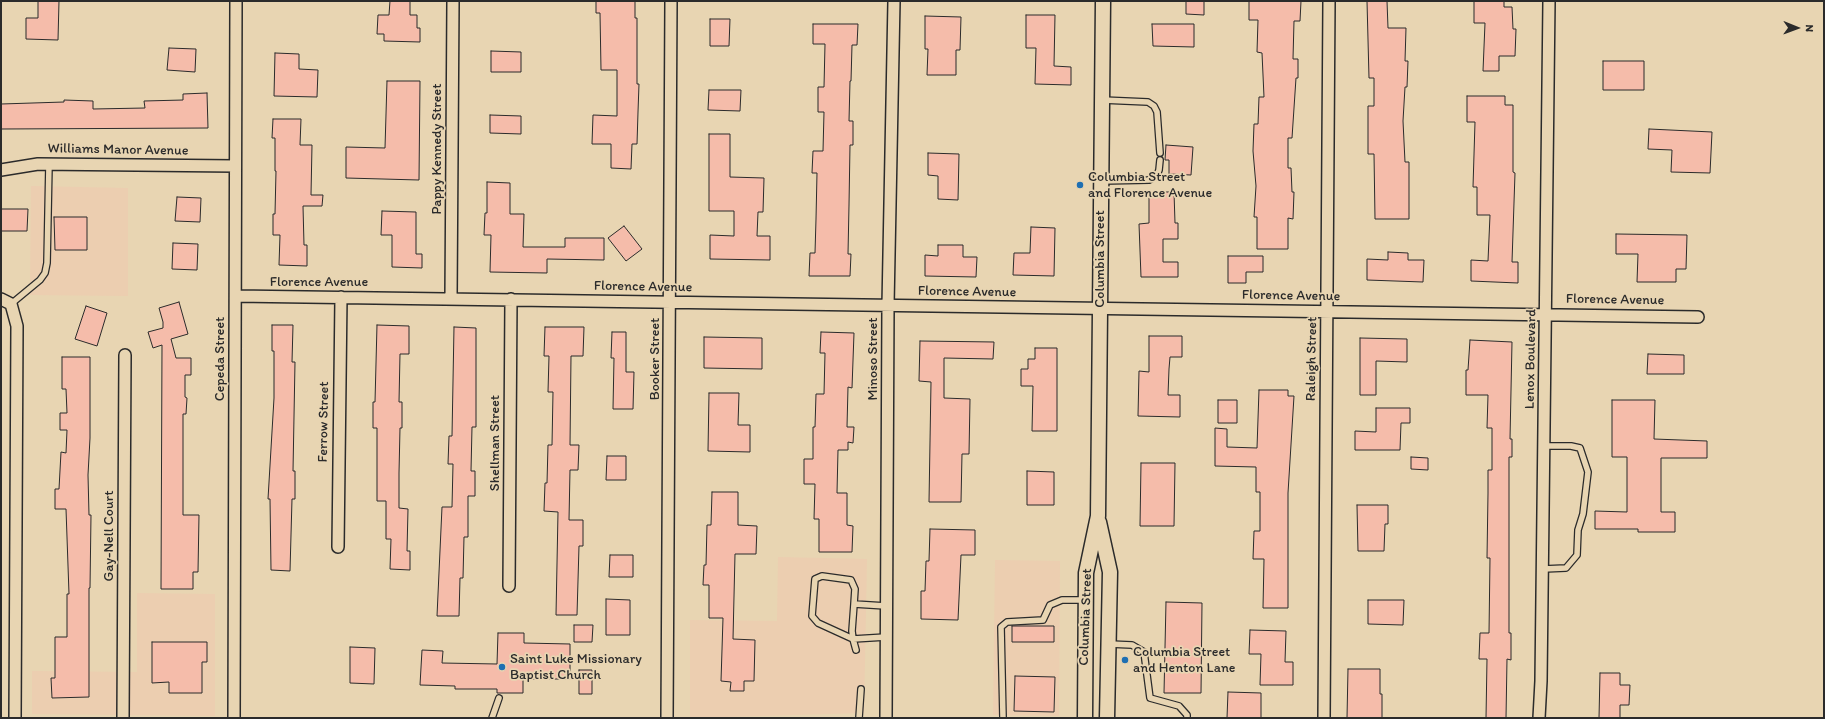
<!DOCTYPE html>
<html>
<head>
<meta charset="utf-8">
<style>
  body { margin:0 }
  #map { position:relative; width:1825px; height:719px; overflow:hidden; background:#e8d5b2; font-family:Itim,sans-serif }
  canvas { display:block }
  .frame { position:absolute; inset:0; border:2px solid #2b2b2b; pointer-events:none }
  .north { position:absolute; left:1777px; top:8px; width:40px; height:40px; -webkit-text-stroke:3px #e8d5b2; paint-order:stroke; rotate:91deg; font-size:11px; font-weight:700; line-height:16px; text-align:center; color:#2b2b2b }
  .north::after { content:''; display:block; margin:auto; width:14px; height:18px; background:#2b2b2b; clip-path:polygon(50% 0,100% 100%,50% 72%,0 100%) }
</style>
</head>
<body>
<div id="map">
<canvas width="1825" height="719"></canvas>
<div class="frame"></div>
<div class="north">N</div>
</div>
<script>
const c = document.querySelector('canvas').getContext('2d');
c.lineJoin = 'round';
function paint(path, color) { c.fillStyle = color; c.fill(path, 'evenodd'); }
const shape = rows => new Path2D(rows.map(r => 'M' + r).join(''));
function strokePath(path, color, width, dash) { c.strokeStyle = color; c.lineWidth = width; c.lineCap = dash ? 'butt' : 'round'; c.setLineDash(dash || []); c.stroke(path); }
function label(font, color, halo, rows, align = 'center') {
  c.font = font + ' Itim,sans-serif'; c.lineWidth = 3.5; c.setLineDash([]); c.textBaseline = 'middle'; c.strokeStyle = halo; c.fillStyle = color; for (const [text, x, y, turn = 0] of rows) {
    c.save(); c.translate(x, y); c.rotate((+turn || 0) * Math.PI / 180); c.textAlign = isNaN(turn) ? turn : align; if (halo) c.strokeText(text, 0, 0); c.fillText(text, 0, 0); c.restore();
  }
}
paint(shape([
  [31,186,128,188,128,296,30,295],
  [778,557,867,559,864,713,690,718,690,620,777,621],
  [995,560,1060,561,1059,716,993,715],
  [137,593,215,594,215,716,32,714,32,671,137,672]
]), '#ecceb0');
const building = shape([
  [38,1,59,1,58,40,26,39,26,18,38,18,38,1],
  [390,1,410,1,410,15,417,15,417,28,420,28,420,42,384,41,384,34,377,34,378,15,389,15,390,1],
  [596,1,635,1,635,18,637,18,637,84,639,84,638,112,637,144,632,144,631,169,611,168,611,144,592,144,593,115,617,116,617,70,601,70,600,13,596,13,596,1],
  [1186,1,1204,1,1204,15,1186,14,1186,1],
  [1249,1,1301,1,1300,21,1294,21,1293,59,1298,59,1298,78,1296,78,1292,138,1288,138,1288,168,1291,168,1292,192,1294,192,1293,219,1288,218,1288,249,1257,249,1257,217,1254,217,1256,186,1253,151,1254,124,1258,124,1259,97,1264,97,1262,53,1257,52,1258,20,1249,20,1249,1],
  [1367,1,1387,1,1388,28,1406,28,1405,61,1408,61,1407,87,1405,87,1403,121,1405,162,1409,162,1409,219,1375,219,1374,154,1368,154,1368,106,1374,106,1374,78,1369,78,1367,1],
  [1474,1,1504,1,1504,7,1512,7,1513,29,1516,29,1515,56,1499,56,1499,71,1483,71,1485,23,1474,23,1474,1],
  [1026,15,1055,15,1054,66,1071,67,1071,85,1035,84,1036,48,1026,48,1026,15],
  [925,16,961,17,960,50,956,50,956,75,927,75,928,49,925,49,925,16],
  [710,19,730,19,729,46,710,46,710,19],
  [813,24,858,24,857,45,852,45,851,81,850,81,849,121,853,121,853,145,850,145,849,205,848,254,851,254,850,276,809,276,810,253,815,253,816,219,817,173,812,173,813,151,823,151,824,112,818,112,818,87,824,87,825,44,813,44,813,24],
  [1152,24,1194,24,1194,47,1153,46,1152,24],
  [169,48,196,49,195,72,167,70,169,48],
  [491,51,521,52,521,72,491,72,491,51],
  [275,53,299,54,299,69,318,70,317,97,274,96,275,53],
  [1603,61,1644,61,1644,90,1603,90,1603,61],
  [387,81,420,81,419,180,346,178,346,147,385,148,387,81],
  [709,90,741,90,740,111,708,110,709,90],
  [207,93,208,128,1,129,1,104,64,102,64,100,93,101,93,109,145,108,144,101,183,100,183,94,207,93],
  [1467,96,1505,96,1505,105,1513,105,1513,172,1515,173,1512,262,1518,262,1518,283,1471,281,1471,260,1488,261,1490,215,1477,215,1477,187,1473,187,1475,122,1467,122,1467,96],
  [490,115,521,116,521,134,490,133,490,115],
  [273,119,301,119,300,145,312,145,311,195,323,195,322,206,303,206,304,245,307,245,307,266,279,265,280,235,273,235,273,214,275,214,276,171,275,171,275,138,272,138,273,119],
  [1649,129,1712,132,1710,173,1671,172,1672,150,1648,149,1649,129],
  [709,134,730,134,730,177,764,178,763,212,758,212,757,236,770,236,770,260,710,259,710,235,734,236,734,211,709,211,709,134],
  [1166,145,1193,147,1191,175,1169,174,1169,160,1165,160,1166,145],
  [928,153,959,154,958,200,938,199,938,176,928,175,928,153],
  [487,182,510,183,510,214,524,214,523,247,565,247,565,238,604,238,604,260,547,259,547,273,490,272,491,235,484,235,485,213,487,213,487,182],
  [1149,192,1174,192,1175,223,1178,223,1178,239,1163,239,1163,262,1178,262,1178,277,1141,277,1139,224,1149,223,1149,192],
  [177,197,201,198,200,222,175,221,177,197],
  [1,209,28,209,27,231,1,231,1,209],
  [382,211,416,212,416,254,422,254,422,268,392,267,392,235,381,235,382,211],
  [54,217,87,217,87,250,55,250,54,217],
  [624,226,642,249,626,261,608,238,624,226],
  [1031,227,1055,228,1054,276,1013,275,1014,253,1030,253,1031,227],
  [1616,234,1687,235,1686,269,1676,269,1676,282,1637,282,1638,254,1616,254,1616,234],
  [173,243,198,244,197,270,172,269,173,243],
  [938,245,963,245,963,257,977,257,976,277,925,276,925,255,938,256,938,245],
  [1388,252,1408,253,1408,260,1424,260,1423,282,1367,280,1367,259,1388,260,1388,252],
  [1228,256,1263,256,1263,272,1246,272,1246,283,1228,283,1228,256],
  [179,302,188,334,171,339,176,358,191,358,191,375,185,375,185,397,187,398,186,414,183,414,183,515,199,515,198,572,193,572,193,589,161,589,162,345,153,348,148,332,163,328,163,322,159,308,179,302],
  [86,306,107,313,97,346,75,339,86,306],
  [272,325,293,325,292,362,295,362,293,471,295,471,295,499,292,499,290,571,271,570,270,499,268,499,274,398,274,351,272,351,272,325],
  [377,325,409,326,409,354,400,354,399,402,402,402,402,428,400,428,399,473,399,508,408,509,407,551,410,551,410,570,390,569,391,539,386,539,386,501,377,501,377,428,373,428,373,402,375,402,377,325],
  [454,327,476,328,476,427,472,427,471,471,475,471,475,496,468,496,468,537,464,537,463,578,460,578,459,616,437,616,442,507,452,507,453,464,448,464,449,436,452,436,454,327],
  [545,327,584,327,583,356,571,356,570,445,579,445,578,470,570,470,569,520,583,520,583,546,579,546,577,615,556,615,558,512,544,511,545,483,547,483,548,445,552,445,553,392,548,392,549,356,544,356,545,327],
  [612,332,626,332,626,372,634,372,633,409,613,409,614,358,611,358,612,332],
  [821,332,854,333,852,388,848,387,847,427,854,427,853,443,848,442,848,450,838,450,837,493,847,493,847,525,853,526,852,552,819,552,819,519,814,519,815,484,804,484,804,459,813,459,813,427,815,427,816,394,824,394,825,353,820,353,821,332],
  [1149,336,1182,336,1182,357,1170,357,1169,369,1168,395,1180,395,1180,417,1138,416,1139,371,1149,372,1149,336],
  [704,337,762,338,762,369,704,368,704,337],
  [1360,338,1407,339,1407,362,1376,361,1376,395,1360,395,1360,338],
  [1470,340,1512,342,1510,439,1512,439,1512,457,1509,457,1509,633,1511,633,1511,660,1507,659,1506,718,1486,718,1487,659,1479,659,1480,633,1489,633,1490,558,1487,558,1488,493,1488,470,1492,470,1492,428,1487,428,1488,395,1466,395,1466,370,1468,370,1470,340],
  [920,341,994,342,993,359,944,358,944,398,970,399,969,454,962,454,961,502,929,502,931,382,919,381,920,341],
  [1035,348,1057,348,1057,431,1032,431,1033,386,1021,386,1021,369,1028,369,1028,359,1035,359,1035,348],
  [1648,354,1684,355,1684,374,1647,374,1648,354],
  [62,357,90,357,90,438,88,475,89,515,91,515,90,588,89,588,89,697,52,698,51,678,55,678,55,637,67,637,67,594,69,594,66,509,55,509,55,489,59,489,61,452,66,453,67,430,60,430,60,413,67,413,66,389,62,389,62,357],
  [1259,390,1288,390,1288,396,1294,396,1288,493,1288,608,1263,608,1264,559,1253,559,1254,531,1260,531,1260,492,1256,492,1256,467,1215,466,1215,428,1227,429,1227,447,1257,448,1259,390],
  [709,393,739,393,738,425,750,425,750,452,708,451,709,393],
  [1218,400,1237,400,1237,423,1218,423,1218,400],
  [1612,400,1655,400,1654,439,1707,441,1707,458,1661,458,1661,512,1675,512,1675,532,1638,532,1638,529,1595,529,1595,511,1627,512,1627,457,1612,457,1612,400],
  [1376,408,1410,408,1410,423,1401,423,1400,450,1355,450,1355,431,1376,432,1376,408],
  [607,456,626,456,626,480,606,480,607,456],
  [1411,457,1428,458,1428,470,1411,469,1411,457],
  [1141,463,1175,463,1174,526,1140,526,1141,463],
  [1027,471,1054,472,1054,505,1027,505,1027,471],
  [712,492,738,492,738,525,757,526,756,554,735,554,733,639,755,640,754,681,744,681,744,691,730,691,731,682,721,681,723,618,709,618,709,585,703,585,704,565,706,565,707,525,711,525,712,492],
  [1357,505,1388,505,1388,524,1385,524,1384,551,1358,551,1357,505],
  [930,529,975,530,975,555,961,555,958,620,921,619,921,591,925,591,926,561,929,561,930,529],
  [610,555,633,555,633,577,609,577,610,555],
  [606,599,630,600,630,635,606,635,606,599],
  [1368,600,1404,600,1403,625,1368,624,1368,600],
  [1166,602,1202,603,1201,693,1164,693,1166,602],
  [574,625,593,625,592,642,574,642,574,625],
  [1012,626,1054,626,1054,642,1012,642,1012,626],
  [1250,630,1286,631,1285,662,1293,662,1293,685,1260,685,1261,654,1249,654,1250,630],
  [498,633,524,633,524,643,570,644,570,679,523,679,523,693,497,693,497,689,455,689,455,686,420,685,422,650,443,651,442,663,497,664,498,633],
  [152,642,207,642,207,662,202,662,202,693,169,693,169,682,152,683,152,642],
  [350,647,375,648,374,684,350,683,350,647],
  [1348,669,1380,669,1380,694,1382,694,1382,718,1347,718,1348,669],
  [579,670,592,670,592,694,579,694,579,670],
  [1600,673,1620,673,1620,685,1630,685,1629,705,1620,705,1620,718,1599,718,1600,673],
  [1015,676,1055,677,1054,712,1014,711,1015,676],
  [1228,692,1261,693,1261,718,1227,718,1228,692]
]);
paint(building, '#f5bcaa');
strokePath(building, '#2b2b2b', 1);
const service = shape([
  [1102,100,1148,102,1154,106,1157,112,1160,153],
  [1101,181,1149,180,1157,175,1159,170,1160,160],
  [11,304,40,280,45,273,47,263,49,164],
  [1543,569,1566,568,1577,555,1578,530,1583,514,1588,472,1580,448,1571,446,1544,446],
  [854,604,855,589,851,580,822,576,815,579,812,616,818,623,853,639,856,650],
  [886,637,853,639,852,631,854,604,886,606],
  [1109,644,1132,645,1144,652,1150,698,1179,706,1187,715,1187,718],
  [492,718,499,698],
  [859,718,861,689],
  [1003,718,1001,627,1007,622,1043,620,1050,605,1062,600,1085,600]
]);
const minor = shape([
  [1,170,38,164,235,166],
  [236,296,1698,317],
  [451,298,453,1],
  [1,299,11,304,17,326,15,718],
  [338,547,341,297],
  [509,586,511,299],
  [123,718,125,355],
  [234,718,236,1],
  [667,718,671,1],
  [886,718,888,305,894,1],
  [1324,718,1329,1],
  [1539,718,1541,681,1549,1]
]);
const tertiary = shape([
  [1099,522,1110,572,1107,718],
  [1085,718,1086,573,1098,516,1103,1]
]);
strokePath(service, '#2b2b2b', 8);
strokePath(minor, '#2b2b2b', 14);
strokePath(tertiary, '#2b2b2b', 17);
strokePath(service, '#e8d5b2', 5.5);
strokePath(minor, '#e8d5b2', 11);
strokePath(tertiary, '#e8d5b2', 14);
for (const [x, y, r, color] of [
  [1080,185,4,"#1f6fb2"],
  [1125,660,4,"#1f6fb2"],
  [502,667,4,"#1f6fb2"]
]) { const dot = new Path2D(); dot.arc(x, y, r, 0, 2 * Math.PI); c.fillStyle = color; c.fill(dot); strokePath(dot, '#e8d5b2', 1.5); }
label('14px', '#2b2b2b', '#e8d5b2', [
  ["Pappy Kennedy Street",437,149,-90],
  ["Williams Manor Avenue",118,150,1],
  ["Columbia Street",1100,259,-90],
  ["Florence Avenue",319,282],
  ["Florence Avenue",643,287,1],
  ["Florence Avenue",967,292,1],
  ["Florence Avenue",1291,296,1],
  ["Florence Avenue",1615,300,1],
  ["Cepeda Street",220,359,-90],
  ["Booker Street",655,359,-90],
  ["Minoso Street",873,359,-90],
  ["Raleigh Street",1312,359,-89],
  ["Lenox Boulevard",1531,359,-89],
  ["Ferrow Street",324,422,-89],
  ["Shellman Street",495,443,-90],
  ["Gay-Nell Court",109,536,-90],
  ["Columbia Street",1086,617,-88]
]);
label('14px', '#2b2b2b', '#e8d5b2', [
  ["Columbia Street",1088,177],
  ["and Florence Avenue",1088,193],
  ["Columbia Street",1133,652],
  ["and Henton Lane",1133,668],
  ["Saint Luke Missionary",510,659],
  ["Baptist Church",510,675]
], 'left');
</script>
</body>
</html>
